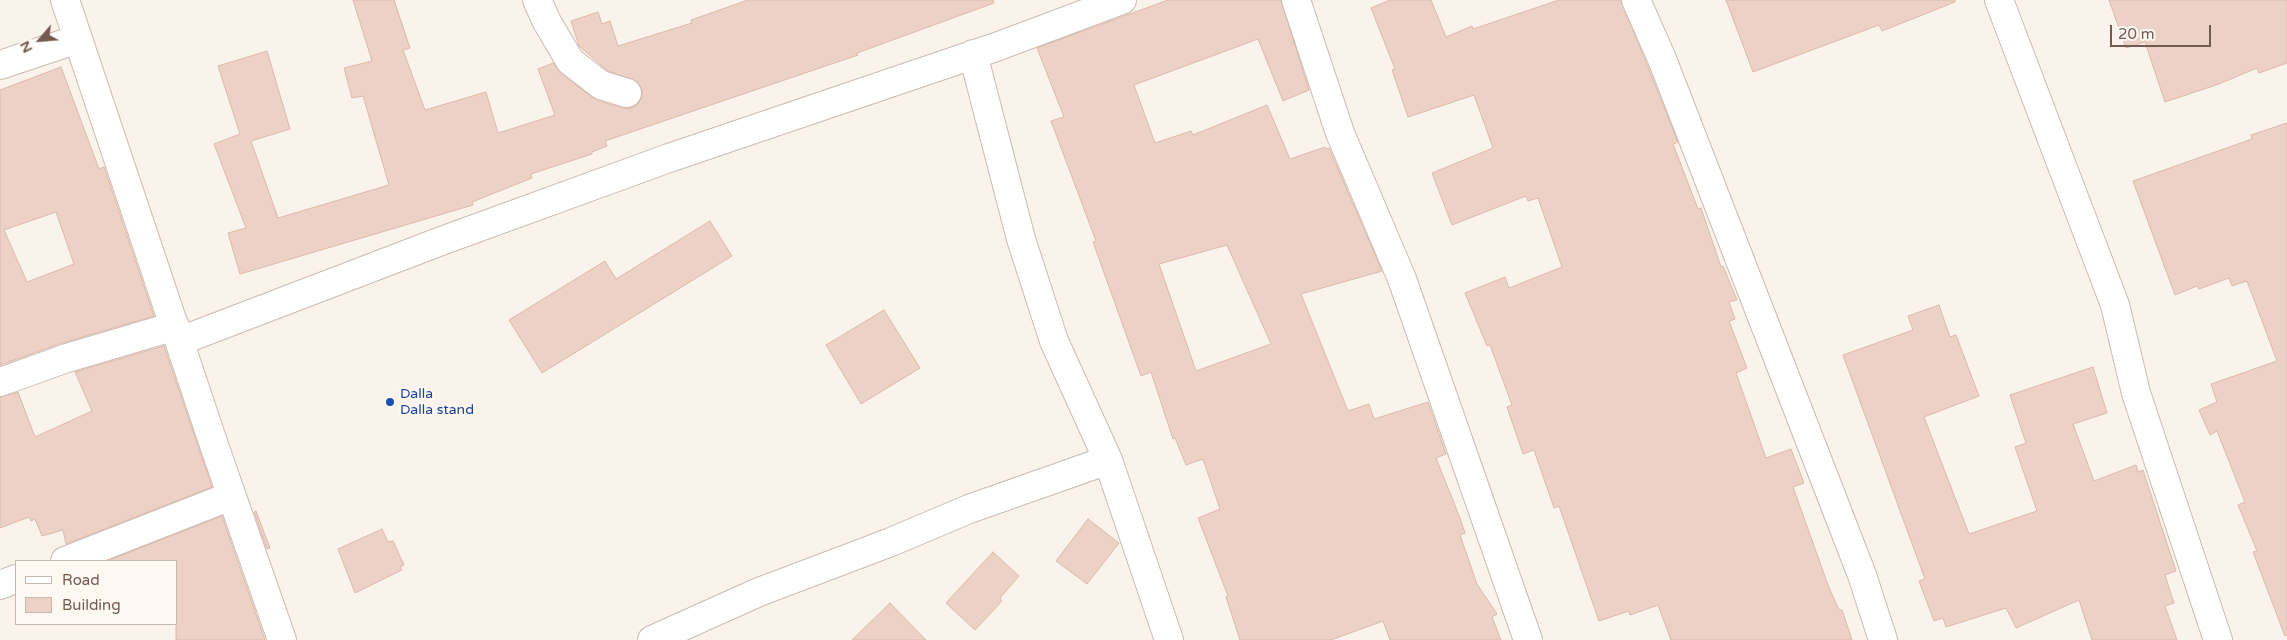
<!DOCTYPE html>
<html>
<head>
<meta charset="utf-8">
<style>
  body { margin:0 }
  #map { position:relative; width:2287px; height:640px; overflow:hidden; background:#faf3eb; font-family:"Varela Round",sans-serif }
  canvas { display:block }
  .legend { position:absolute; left:15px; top:560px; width:162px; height:65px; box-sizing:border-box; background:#fdf8f2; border:1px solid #c6b9b2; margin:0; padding:6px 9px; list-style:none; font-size:15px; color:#735a51 }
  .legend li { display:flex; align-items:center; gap:10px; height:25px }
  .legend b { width:25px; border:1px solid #c6b9b2 }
  .north { position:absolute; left:15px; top:15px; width:50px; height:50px; -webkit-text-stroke:4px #fdf8f2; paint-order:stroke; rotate:243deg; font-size:14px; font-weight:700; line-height:20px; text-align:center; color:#735a51 }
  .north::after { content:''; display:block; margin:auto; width:18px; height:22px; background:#735a51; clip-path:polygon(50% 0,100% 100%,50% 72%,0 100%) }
  .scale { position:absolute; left:2110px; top:25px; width:101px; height:22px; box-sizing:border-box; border:2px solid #735a51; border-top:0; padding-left:6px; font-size:15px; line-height:18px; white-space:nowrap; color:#735a51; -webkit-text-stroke:4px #fdf8f2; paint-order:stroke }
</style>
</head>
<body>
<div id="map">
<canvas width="2287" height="640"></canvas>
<ul class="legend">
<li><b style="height:6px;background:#fff"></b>Road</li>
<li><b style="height:14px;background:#ecd2c6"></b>Building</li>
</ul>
<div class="north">N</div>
<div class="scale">20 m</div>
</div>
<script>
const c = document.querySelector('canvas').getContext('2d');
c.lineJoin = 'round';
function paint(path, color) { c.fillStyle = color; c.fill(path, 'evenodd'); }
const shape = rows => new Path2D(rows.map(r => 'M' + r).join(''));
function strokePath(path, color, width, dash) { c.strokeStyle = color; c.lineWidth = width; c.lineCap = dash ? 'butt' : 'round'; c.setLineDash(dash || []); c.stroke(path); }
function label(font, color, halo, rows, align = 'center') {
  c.font = font + ' "Varela Round",sans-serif'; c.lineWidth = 5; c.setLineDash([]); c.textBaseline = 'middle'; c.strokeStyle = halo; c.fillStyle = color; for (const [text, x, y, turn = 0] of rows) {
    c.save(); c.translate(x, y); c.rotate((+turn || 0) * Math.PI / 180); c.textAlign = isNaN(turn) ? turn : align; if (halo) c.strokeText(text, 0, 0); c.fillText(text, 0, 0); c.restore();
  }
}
const building = shape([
  [353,0,394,0,410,48,403,50,425,110,486,92,498,133,555,115,538,69,553,63,560,73,596,100,623,108,631,108,638,104,642,97,642,90,638,82,608,71,579,46,571,21,598,12,602,24,610,21,618,46,692,23,691,20,748,0,993,0,994,3,857,53,858,55,605,141,607,146,592,152,592,154,531,174,532,178,472,202,473,205,240,274,228,233,246,228,214,144,240,134,218,66,267,51,290,129,251,141,278,218,389,185,363,96,352,98,344,68,372,61,353,0],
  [1168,0,1281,0,1309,90,1283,101,1258,39,1134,85,1155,143,1191,131,1193,135,1267,105,1290,159,1325,147,1326,149,1329,148,1382,271,1301,294,1348,411,1369,404,1374,419,1428,402,1446,454,1436,458,1460,518,1465,533,1460,535,1477,584,1497,614,1492,617,1501,640,1390,640,1383,621,1331,640,1240,640,1226,597,1228,596,1198,518,1220,509,1203,459,1186,465,1175,438,1173,439,1151,372,1141,376,1093,242,1096,241,1051,121,1064,117,1037,48,1168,0],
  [1227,245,1271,344,1196,371,1159,264,1227,245],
  [1390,0,1431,0,1446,37,1472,26,1473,29,1559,0,1621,0,1678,142,1673,144,1698,209,1701,208,1721,267,1723,266,1737,300,1729,302,1735,319,1729,321,1747,368,1736,373,1766,458,1791,449,1804,483,1793,487,1828,585,1839,610,1842,610,1852,640,1671,640,1658,605,1630,615,1629,611,1599,621,1559,506,1554,508,1534,450,1523,454,1507,407,1512,405,1490,345,1487,346,1465,293,1505,277,1509,288,1562,267,1538,198,1528,201,1526,196,1452,225,1432,173,1493,148,1474,95,1408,117,1392,70,1395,69,1371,8,1390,0],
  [1726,0,1955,0,1955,2,1882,31,1879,25,1753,72,1726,0],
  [2109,0,2287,0,2287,63,2259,73,2257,68,2219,84,2165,102,2145,42,2126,48,2109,0],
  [61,67,99,169,104,167,154,316,62,343,0,365,0,90,61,67],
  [56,212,74,264,27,282,4,230,56,212],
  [2287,123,2287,635,2285,636,2253,552,2257,551,2238,505,2245,502,2217,431,2210,435,2199,410,2217,402,2211,384,2277,361,2247,281,2232,286,2229,278,2199,289,2197,286,2175,295,2133,181,2252,139,2251,135,2287,123],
  [710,221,732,256,542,373,509,320,605,261,616,279,710,221],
  [1939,305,1950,337,1956,335,1979,396,1924,417,1969,534,2037,511,2015,447,2026,443,2010,395,2093,367,2107,413,2073,424,2094,481,2136,465,2138,472,2143,470,2176,571,2165,575,2174,603,2165,606,2177,640,2092,640,2079,600,2016,628,2006,608,1946,627,1943,618,1934,621,1919,581,1925,579,1843,355,1913,330,1908,316,1939,305],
  [884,310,920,368,861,404,826,345,884,310],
  [164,346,212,487,66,544,63,530,42,536,35,519,31,521,29,517,0,528,0,397,18,392,35,437,92,411,75,372,164,346],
  [256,511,270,548,267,549,254,512,256,511],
  [222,516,265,640,176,640,176,561,107,561,222,516],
  [1088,519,1119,543,1087,584,1056,561,1088,519],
  [382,529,388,542,393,541,404,565,400,567,402,570,355,593,338,549,382,529],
  [993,552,1019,576,1000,598,1002,601,975,630,946,603,993,552],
  [890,603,926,640,852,640,890,603]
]);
paint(building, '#ecd2c6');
strokePath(building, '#ddb8a9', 1);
const minor = shape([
  [65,0,215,448,282,640],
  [537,0,547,22,570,61,601,85,627,93],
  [1296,0,1340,133,1402,279,1528,640],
  [1636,0,1662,59,1862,575,1883,640],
  [1999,0,2115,305,2136,393,2218,640],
  [973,54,1021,239,1054,341,1108,460,1169,640],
  [0,65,78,39],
  [180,341,444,240,669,158,996,47,1122,0],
  [0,382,67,358,175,326],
  [65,561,231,496],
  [0,585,16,579],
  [652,640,759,592,891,542,969,509,1108,460]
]);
strokePath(minor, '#ccbbb2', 30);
strokePath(minor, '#fff', 28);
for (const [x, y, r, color] of [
  [390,402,5,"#1a4fb4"]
]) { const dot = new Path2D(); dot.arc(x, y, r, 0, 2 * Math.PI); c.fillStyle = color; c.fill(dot); strokePath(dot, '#fdf8f2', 2); }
label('14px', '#164399', '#fdf8f2', [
  ["Dalla",400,394],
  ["Dalla stand",400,410]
], 'left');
</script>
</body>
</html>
